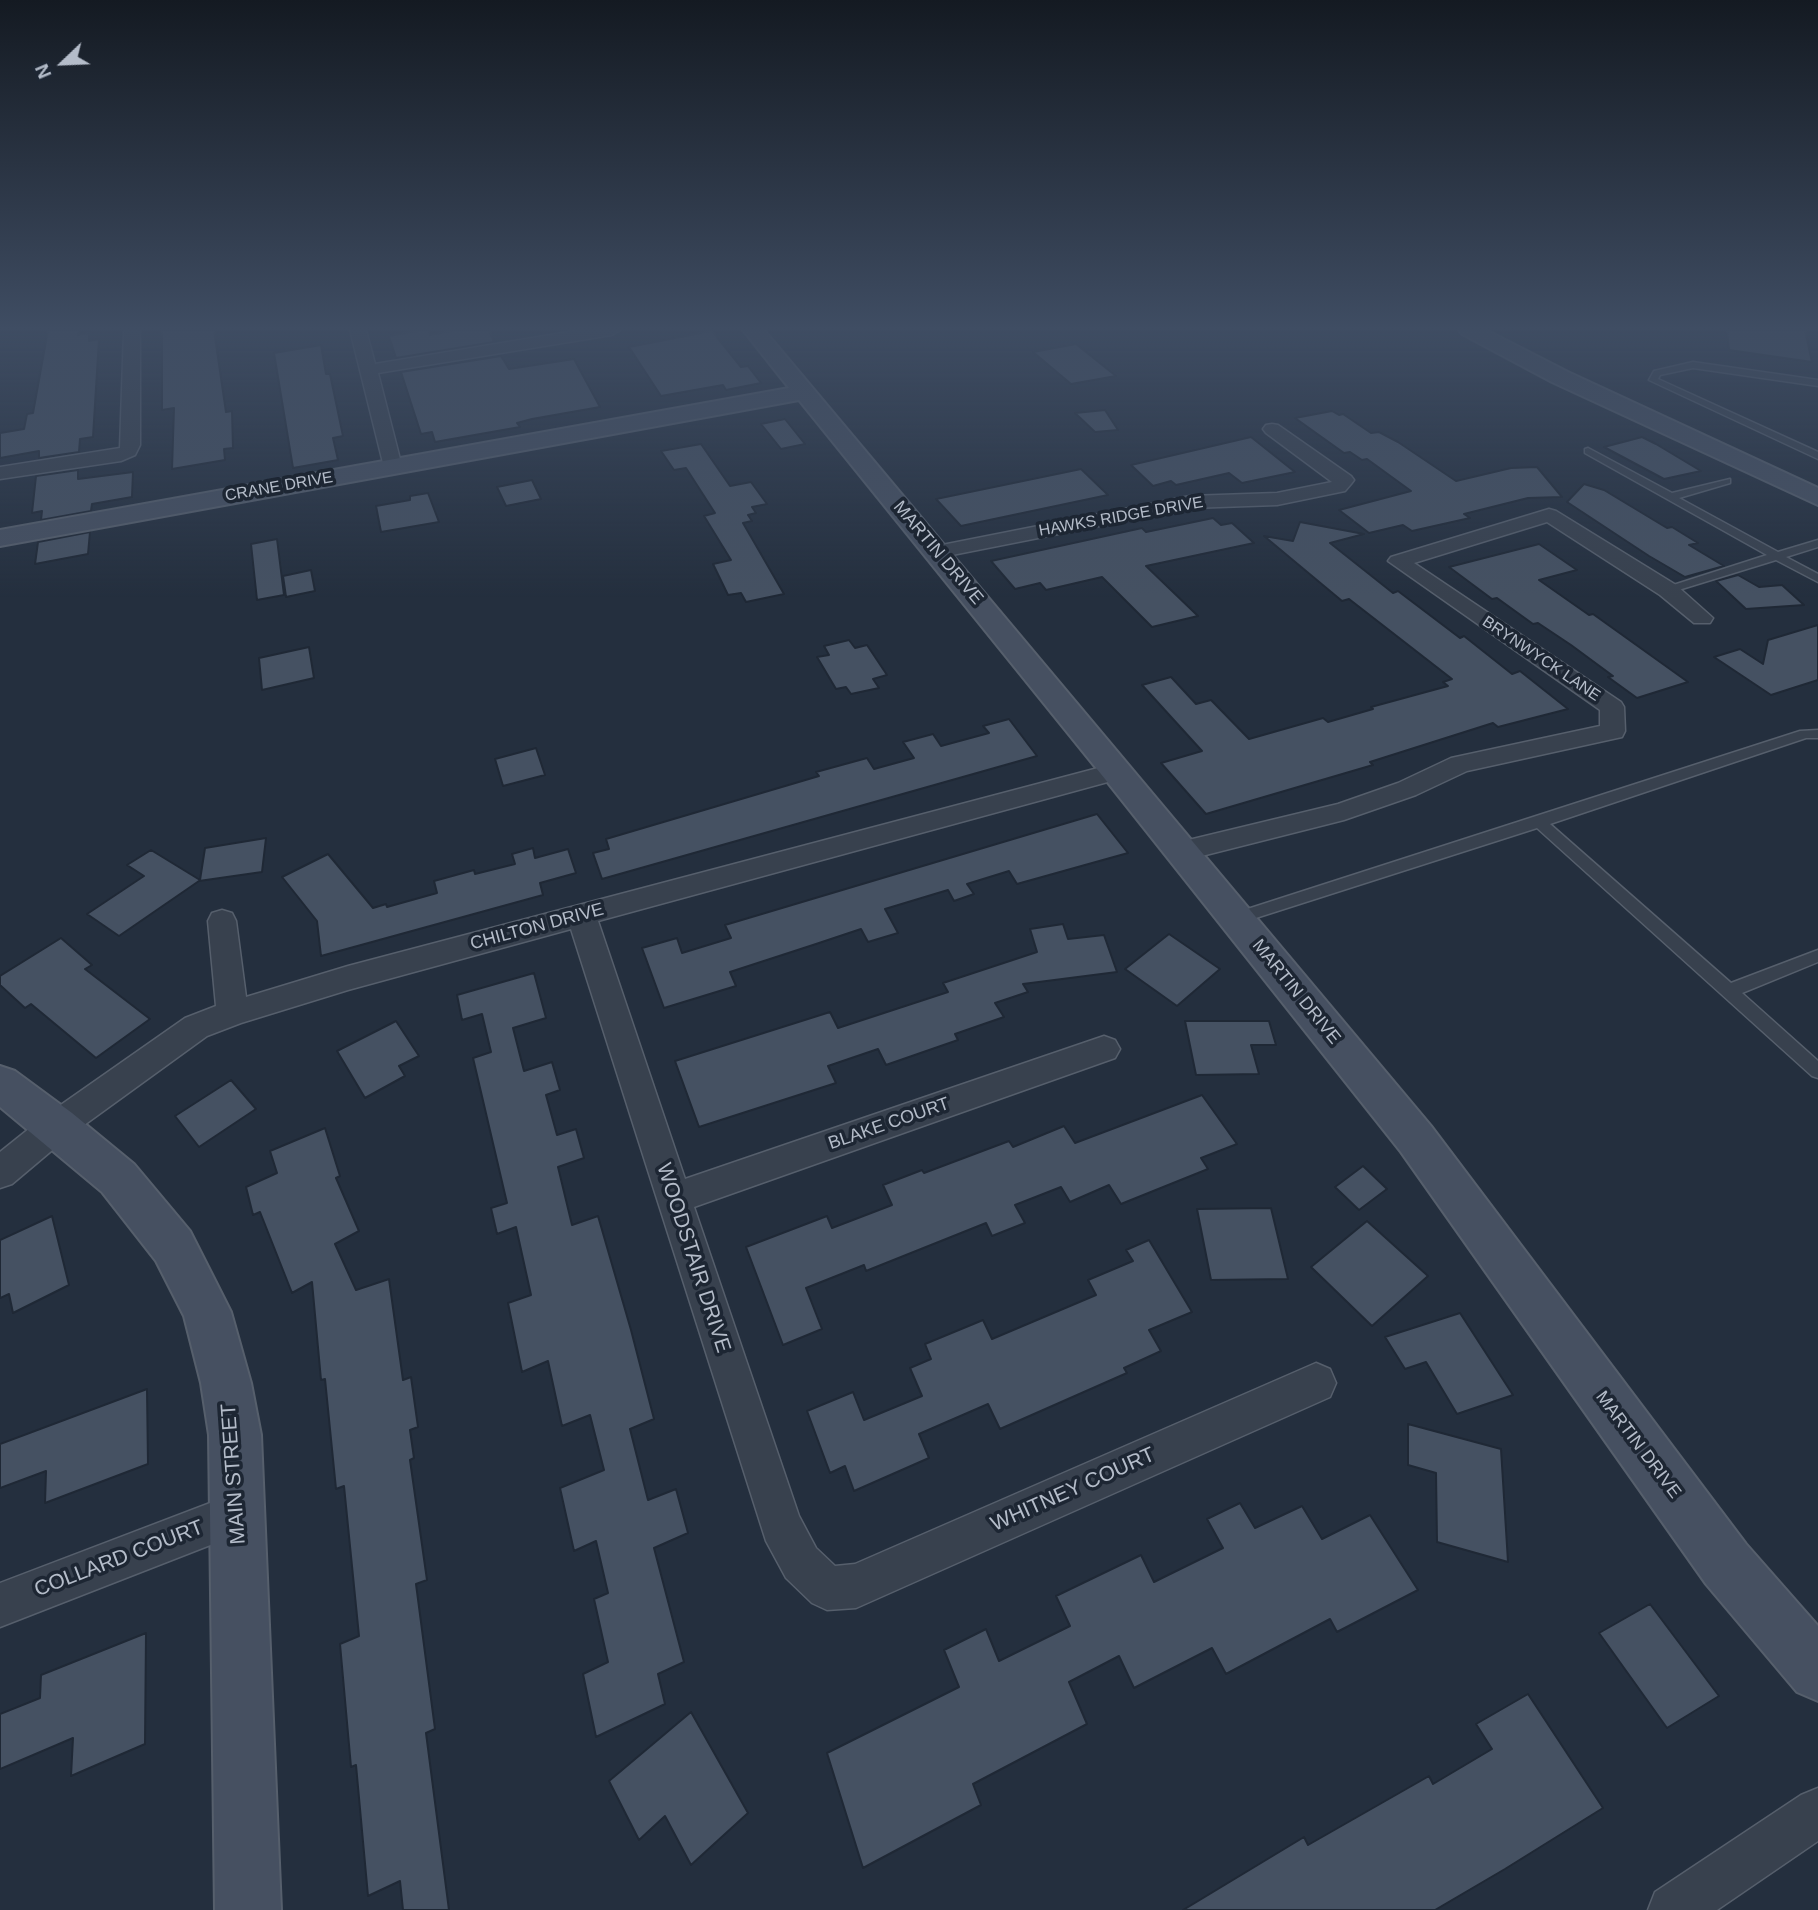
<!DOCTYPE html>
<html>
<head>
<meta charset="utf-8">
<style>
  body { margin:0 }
  #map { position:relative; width:1818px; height:1910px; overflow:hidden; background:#242f3e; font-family:Helvetica,sans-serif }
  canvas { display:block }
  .north { position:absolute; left:28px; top:28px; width:70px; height:70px; -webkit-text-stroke:5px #1d2633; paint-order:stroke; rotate:247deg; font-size:19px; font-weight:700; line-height:28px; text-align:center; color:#b4bcc9 }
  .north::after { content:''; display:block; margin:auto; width:24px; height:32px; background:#b4bcc9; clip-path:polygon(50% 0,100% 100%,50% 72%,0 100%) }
</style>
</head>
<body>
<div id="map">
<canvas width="1818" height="1910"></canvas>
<div class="north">N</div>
</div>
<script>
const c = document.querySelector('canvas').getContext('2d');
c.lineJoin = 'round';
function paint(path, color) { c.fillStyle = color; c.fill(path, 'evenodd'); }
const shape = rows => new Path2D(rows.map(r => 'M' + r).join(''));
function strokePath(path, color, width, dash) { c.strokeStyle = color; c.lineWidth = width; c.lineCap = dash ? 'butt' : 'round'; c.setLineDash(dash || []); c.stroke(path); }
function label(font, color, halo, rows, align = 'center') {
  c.font = font + ' Helvetica,sans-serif'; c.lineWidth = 7; c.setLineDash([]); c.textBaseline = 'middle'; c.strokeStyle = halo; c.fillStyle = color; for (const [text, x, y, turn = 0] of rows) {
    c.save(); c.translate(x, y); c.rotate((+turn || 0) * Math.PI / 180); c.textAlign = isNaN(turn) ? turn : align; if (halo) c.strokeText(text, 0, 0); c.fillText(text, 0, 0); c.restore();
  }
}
const building = shape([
  [48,330,79,330,78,335,89,333,89,341,99,339,93,437,80,439,79,452,39,458,39,451,0,458,0,433,24,429,27,414,33,413,48,330],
  [162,330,214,330,226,412,232,411,233,448,224,449,225,460,172,469,174,408,162,410,162,330],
  [423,330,428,330,430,335,458,330,489,330,494,342,396,358,389,336,423,330],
  [1727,330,1805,330,1812,362,1729,350,1727,330],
  [712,331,741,367,748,366,761,383,726,390,723,385,661,396,629,347,712,331],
  [1076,344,1116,376,1071,384,1033,352,1076,344],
  [321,345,326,374,330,374,343,436,333,438,338,460,293,468,274,353,321,345],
  [501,356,509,369,574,359,600,407,532,419,517,423,520,427,435,442,432,432,421,434,401,372,501,356],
  [1105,410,1118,430,1095,432,1075,413,1105,410],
  [1332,411,1339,415,1343,414,1371,433,1379,432,1398,442,1456,481,1511,468,1537,467,1562,497,1528,498,1464,514,1470,518,1412,531,1403,525,1369,533,1339,510,1411,491,1367,459,1362,460,1350,452,1344,453,1295,418,1332,411],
  [785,419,805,444,781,449,761,424,785,419],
  [1251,437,1295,472,1242,483,1229,473,1176,485,1171,481,1153,486,1131,465,1251,437],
  [1642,437,1656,444,1701,471,1664,479,1604,447,1642,437],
  [701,444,730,486,751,482,767,504,752,507,756,513,748,515,752,521,743,523,784,594,746,602,741,593,728,595,713,564,731,560,704,516,715,513,686,468,674,470,661,451,701,444],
  [1081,469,1108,495,961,526,936,499,1081,469],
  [78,470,78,479,133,472,132,497,92,504,91,511,41,520,42,511,32,513,36,476,78,470],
  [532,480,541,499,506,506,497,487,532,480],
  [1584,484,1604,490,1667,528,1672,527,1698,543,1689,545,1724,566,1685,577,1649,556,1567,502,1584,484],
  [428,493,439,522,381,532,376,506,410,500,410,496,428,493],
  [1213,518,1221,525,1232,523,1254,543,1146,566,1198,616,1152,627,1102,577,1046,590,1040,583,1015,589,991,561,1142,528,1146,532,1213,518],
  [1300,522,1364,534,1330,543,1393,593,1398,591,1460,638,1464,636,1512,674,1520,671,1568,709,1498,727,1493,723,1370,762,1373,765,1206,814,1161,763,1202,751,1142,685,1171,677,1196,704,1211,700,1249,739,1323,718,1328,722,1373,709,1371,707,1448,686,1443,682,1452,679,1349,599,1342,601,1264,536,1293,541,1300,522],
  [90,532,88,554,35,564,38,542,90,532],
  [277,539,284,595,257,600,251,544,277,539],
  [1539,544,1577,570,1539,580,1589,615,1593,614,1688,682,1637,698,1608,677,1613,676,1571,645,1538,623,1533,624,1497,598,1492,599,1449,567,1539,544],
  [311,570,315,591,286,597,283,576,311,570],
  [1738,575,1759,587,1782,585,1804,605,1746,609,1716,581,1738,575],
  [1818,625,1818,680,1771,695,1714,657,1740,649,1763,664,1768,640,1818,625],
  [849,640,855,648,867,645,887,675,873,679,879,688,851,694,846,687,836,689,817,657,829,655,824,646,849,640],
  [309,647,314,678,262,690,259,658,309,647],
  [1009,719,1037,756,602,879,593,853,609,849,606,839,819,776,816,772,867,758,874,769,914,758,903,742,933,734,941,746,989,733,983,726,1009,719],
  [536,748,545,775,503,786,495,759,536,748],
  [1097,814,1128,853,1017,884,1009,871,967,884,974,894,954,901,948,890,885,909,898,933,868,942,861,929,813,945,730,972,736,986,664,1008,642,948,677,938,682,953,731,938,725,925,1097,814],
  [266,838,262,872,199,881,119,936,87,914,144,876,127,865,151,850,200,880,205,848,266,838],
  [533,848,535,858,568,849,576,873,540,883,543,895,321,956,317,921,282,877,328,854,373,908,386,904,387,907,437,893,434,881,474,870,475,874,515,864,512,854,533,848],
  [1063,924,1068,939,1104,935,1117,972,1023,984,1028,992,995,1003,1004,1017,955,1034,958,1040,886,1065,878,1049,828,1066,836,1083,699,1127,675,1061,830,1012,838,1028,948,992,943,983,1037,952,1030,929,1063,924],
  [1169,934,1220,969,1177,1006,1125,969,1169,934],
  [61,938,92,965,85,969,150,1019,96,1058,31,1004,25,1008,0,985,0,976,61,938],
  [534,973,546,1018,513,1028,524,1071,552,1062,560,1090,546,1095,557,1135,576,1129,584,1158,558,1167,572,1225,598,1216,631,1330,654,1419,630,1429,648,1500,676,1489,688,1533,654,1548,684,1662,658,1674,665,1704,596,1737,583,1674,608,1662,594,1599,608,1593,596,1541,574,1551,560,1488,604,1470,590,1415,562,1426,548,1361,522,1372,508,1303,531,1295,516,1227,497,1234,491,1208,507,1203,473,1058,491,1052,482,1014,462,1020,457,995,534,973],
  [396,1021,419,1056,399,1066,405,1076,365,1098,337,1051,396,1021],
  [1185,1021,1269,1021,1276,1045,1251,1045,1259,1074,1196,1075,1185,1021],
  [231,1080,256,1109,199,1147,175,1116,231,1080],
  [1202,1095,1237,1144,1201,1158,1208,1169,1121,1204,1109,1185,1070,1202,1061,1187,1015,1205,1025,1223,992,1236,986,1223,866,1271,864,1265,806,1288,822,1329,783,1345,746,1247,827,1216,832,1228,892,1205,883,1185,922,1170,924,1173,1009,1141,1013,1147,1064,1126,1075,1143,1202,1095],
  [325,1128,340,1176,336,1178,359,1231,335,1244,356,1290,389,1279,403,1380,411,1377,418,1427,410,1430,414,1458,410,1460,427,1580,416,1584,435,1729,426,1733,449,1910,403,1910,400,1881,368,1896,356,1765,351,1767,340,1644,359,1636,344,1486,336,1489,325,1379,321,1380,312,1282,292,1293,260,1212,253,1215,246,1187,277,1173,270,1151,325,1128],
  [1363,1166,1387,1189,1359,1210,1335,1187,1363,1166],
  [1271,1208,1288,1279,1211,1280,1197,1209,1271,1208],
  [52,1216,69,1285,13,1313,9,1294,0,1298,0,1240,52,1216],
  [1367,1221,1428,1276,1372,1326,1311,1267,1367,1221],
  [1149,1240,1192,1312,1149,1330,1161,1351,1124,1368,1127,1373,1000,1429,988,1404,919,1434,929,1458,854,1491,845,1466,830,1473,807,1411,853,1392,864,1420,922,1396,910,1368,931,1359,925,1344,983,1320,992,1339,1096,1295,1088,1280,1133,1261,1126,1250,1149,1240],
  [1460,1313,1513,1395,1457,1414,1426,1362,1405,1369,1385,1337,1460,1313],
  [147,1389,148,1464,45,1503,46,1471,0,1488,0,1444,147,1389],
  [1408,1424,1501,1449,1508,1562,1437,1542,1436,1473,1408,1465,1408,1424],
  [1240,1503,1255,1528,1302,1506,1322,1539,1370,1515,1418,1590,1337,1632,1330,1619,1226,1674,1212,1648,1134,1688,1119,1656,1069,1682,1087,1724,973,1784,981,1805,863,1868,827,1753,959,1687,944,1650,986,1629,999,1661,1070,1626,1056,1596,1141,1555,1154,1582,1223,1548,1207,1519,1240,1503],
  [1650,1604,1719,1696,1667,1728,1599,1633,1650,1604],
  [146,1633,145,1744,71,1776,73,1738,0,1769,0,1714,40,1698,41,1675,146,1633],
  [1528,1694,1603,1808,1505,1869,1435,1910,1183,1910,1304,1837,1308,1845,1429,1776,1433,1784,1492,1749,1476,1724,1528,1694],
  [691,1712,748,1813,691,1865,665,1816,639,1840,609,1781,691,1712]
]);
paint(building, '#455162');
strokePath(building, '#1f2835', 2);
const lane = shape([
  [1693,362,1818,380,1818,386,1693,368,1660,375,1658,379,1818,452,1818,459,1649,380,1654,371,1693,362],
  [1588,448,1672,493,1730,479,1730,483,1679,498,1778,552,1818,540,1818,547,1786,557,1818,574,1818,582,1776,560,1672,592,1664,592,1664,588,1767,555,1585,453,1585,449,1588,448],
  [1818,730,1818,738,1806,738,1550,824,1731,983,1818,950,1818,962,1742,993,1818,1061,1818,1078,1812,1076,1537,828,1237,924,1229,918,1232,914,1800,731,1818,730]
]);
const street = shape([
  [124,330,140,330,140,445,135,455,121,461,0,479,0,467,120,448,124,330],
  [350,330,366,330,375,364,580,330,620,330,612,335,378,373,402,467,393,473,384,467,350,330],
  [1272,424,1278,425,1351,476,1354,480,1351,484,1345,491,1277,505,1190,508,937,558,930,556,927,552,930,548,937,546,1190,496,1277,493,1332,482,1266,433,1263,429,1266,425,1272,424],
  [1549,509,1556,511,1676,585,1713,618,1710,623,1694,623,1660,595,1547,522,1414,563,1621,702,1624,707,1625,731,1622,737,1467,771,1416,795,1344,820,1182,861,1172,858,1168,851,1172,844,1338,804,1398,783,1451,758,1600,726,1600,710,1388,561,1391,557,1549,509],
  [1117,763,1126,765,1130,771,1126,777,598,921,685,1179,1104,1036,1115,1040,1120,1049,1115,1058,694,1207,799,1516,816,1548,835,1566,855,1564,1316,1363,1330,1369,1336,1383,1330,1397,856,1608,827,1610,812,1603,786,1578,766,1541,571,929,348,990,241,1023,207,1036,69,1136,12,1184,0,1188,0,1152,45,1116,185,1018,216,1006,208,921,212,913,222,910,232,913,236,921,246,997,348,966,1117,763],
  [239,1492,254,1498,260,1513,254,1528,0,1627,0,1583,239,1492],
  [1818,1788,1818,1841,1717,1910,1648,1910,1655,1892,1801,1795,1818,1788]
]);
const secondary = shape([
  [743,330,764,330,1431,1126,1746,1544,1818,1626,1818,1701,1797,1692,1706,1584,1401,1152,1105,779,799,400,0,546,0,530,789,388,743,330],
  [1459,330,1486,330,1568,372,1818,488,1818,505,1552,382,1462,334,1459,330],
  [0,1066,15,1071,72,1113,134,1164,190,1231,231,1312,251,1383,261,1435,281,1910,215,1910,209,1435,201,1383,184,1316,156,1261,102,1192,0,1107,0,1066]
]);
strokePath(lane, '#565f6c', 3);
strokePath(street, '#565f6c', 3);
strokePath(secondary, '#565f6c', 4);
paint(lane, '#38414e');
paint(street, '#38414e');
paint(secondary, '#465061');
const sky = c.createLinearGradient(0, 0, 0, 598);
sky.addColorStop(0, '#141a22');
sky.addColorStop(0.55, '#3f4d63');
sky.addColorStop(1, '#3f4d6300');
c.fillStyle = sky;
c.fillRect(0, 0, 1818, 598);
label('16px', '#b4bcc9', '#1d2633', [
  ["CRANE DRIVE",279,487,-10],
  ["HAWKS RIDGE DRIVE",1121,517,-10],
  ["BRYNWYCK LANE",1541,659,34]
]);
label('18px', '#b4bcc9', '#1d2633', [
  ["MARTIN DRIVE",938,553,50],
  ["CHILTON DRIVE",537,927,-15],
  ["MARTIN DRIVE",1296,992,51],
  ["BLAKE COURT",889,1124,-19],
  ["MARTIN DRIVE",1638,1445,53]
]);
label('21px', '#b4bcc9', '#1d2633', [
  ["WOODSTAIR DRIVE",693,1258,72],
  ["MAIN STREET",234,1474,-94],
  ["WHITNEY COURT",1073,1490,-24],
  ["COLLARD COURT",119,1559,-21]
]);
</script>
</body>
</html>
